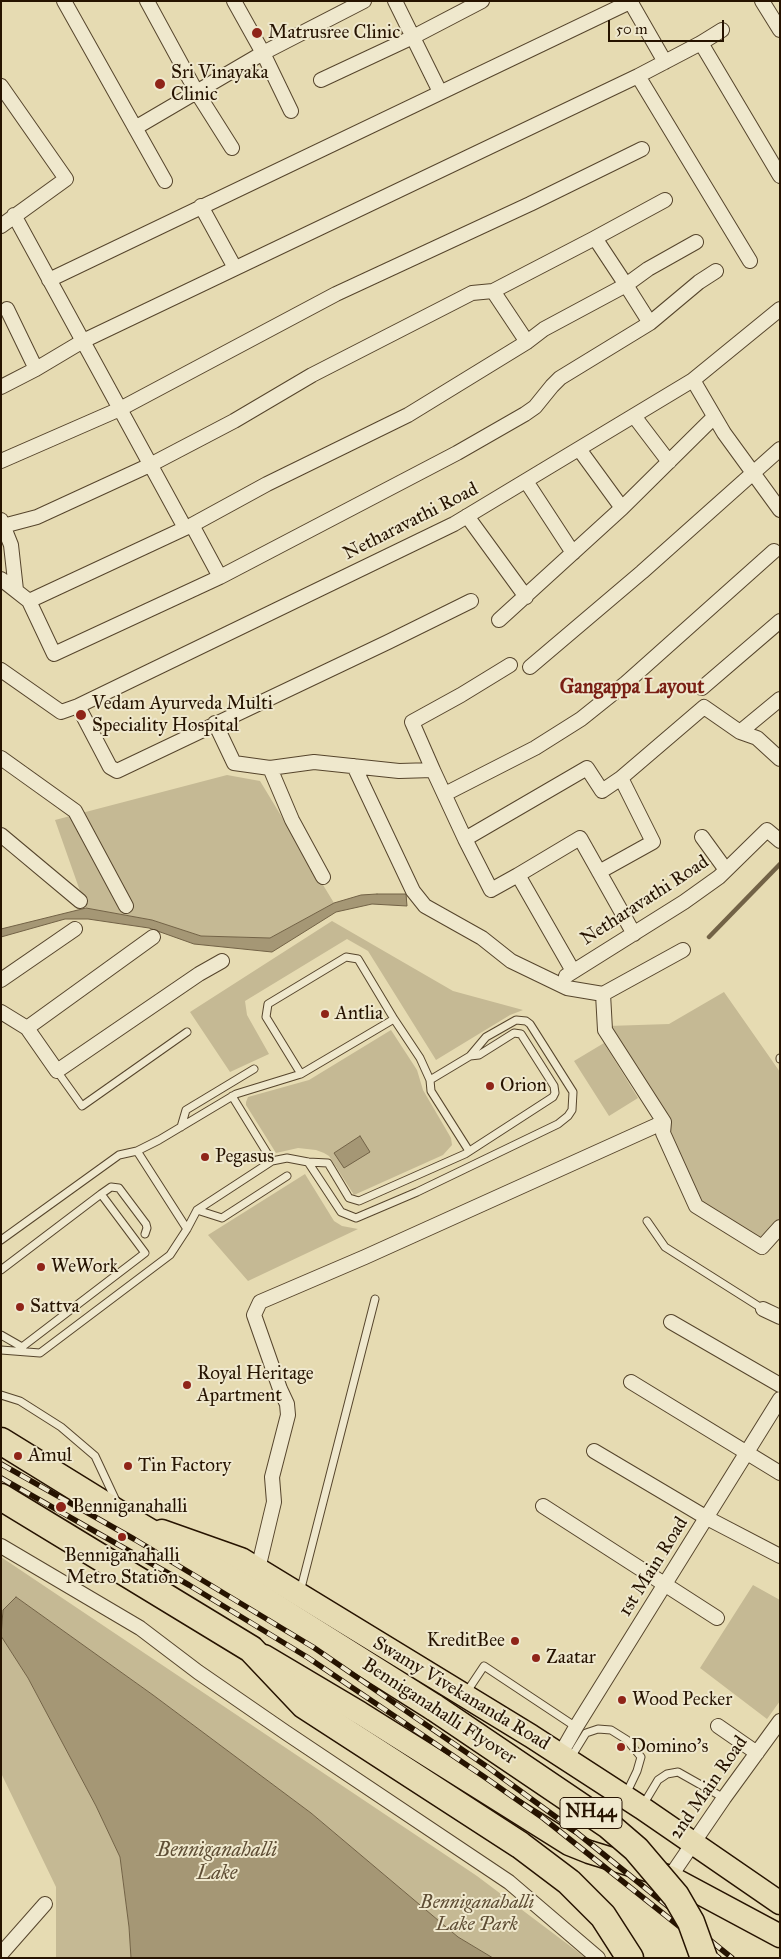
<!DOCTYPE html>
<html>
<head>
<meta charset="utf-8">
<style>
  body { margin:0 }
  #map { position:relative; width:781px; height:1959px; overflow:hidden; background:#e6dbb2; font-family:"IM FELL Great Primer",serif }
  canvas { display:block }
  .frame { position:absolute; inset:0; border:2px solid #261300; pointer-events:none }
  .scale { position:absolute; left:608px; top:20px; width:116px; height:22px; box-sizing:border-box; border:2px solid #261300; border-top:0; padding-left:6px; font-size:15px; line-height:18px; white-space:nowrap; color:#261300; -webkit-text-stroke:4px #efe8cd; paint-order:stroke }
</style>
</head>
<body>
<div id="map">
<canvas width="781" height="1959"></canvas>
<div class="frame"></div>
<div class="scale">50 m</div>
</div>
<script>
const c = document.querySelector('canvas').getContext('2d');
c.lineJoin = 'round';
function paint(path, color) { c.fillStyle = color; c.fill(path, 'evenodd'); }
const shape = rows => new Path2D(rows.map(r => 'M' + r).join(''));
function strokePath(path, color, width, dash) { c.strokeStyle = color; c.lineWidth = width; c.lineCap = dash ? 'butt' : 'round'; c.setLineDash(dash || []); c.stroke(path); }
function label(font, color, halo, rows, align = 'center') {
  c.font = font + ' "IM FELL Great Primer",serif'; c.lineWidth = 4; c.setLineDash([]); c.textBaseline = 'middle'; c.strokeStyle = halo; c.fillStyle = color; for (const [text, x, y, turn = 0] of rows) {
    c.save(); c.translate(x, y); c.rotate((+turn || 0) * Math.PI / 180); c.textAlign = isNaN(turn) ? turn : align; if (halo) c.strokeText(text, 0, 0); c.fillText(text, 0, 0); c.restore();
  }
}
paint(shape([
  [227,775,260,781,334,903,270,938,201,936,152,920,86,908,55,820],
  [332,921,453,991,523,1010,510,1015,436,1060,368,951,347,939,245,1001,247,1015,269,1054,230,1072,190,1012],
  [724,992,780,1072,780,1220,760,1242,699,1202,668,1124,608,1026,669,1024],
  [391,1030,417,1070,423,1090,451,1138,452,1145,443,1155,354,1195,329,1156,324,1153,316,1150,298,1148,276,1153,246,1105,246,1102,248,1097,309,1080],
  [604,1043,638,1098,609,1116,574,1061],
  [305,1174,334,1221,342,1226,358,1229,248,1281,208,1235],
  [1,1557,477,1876,586,1958,493,1958,458,1937,311,1813,153,1695,16,1597,3,1610,1,1618],
  [753,1585,780,1600,780,1701,767,1719,700,1668],
  [1,1636,28,1678,96,1806,120,1857,129,1927,131,1958,56,1958,56,1887,1,1773]
]), '#c5b994');
const water = shape([
  [377,894,406,894,407,906,372,904,336,912,272,952,194,944,149,928,88,919,65,919,1,937,1,929,86,908,152,920,201,936,270,938,334,903,361,895,377,894],
  [360,1136,370,1152,344,1168,334,1153,360,1136],
  [16,1597,153,1695,311,1813,458,1937,493,1958,131,1958,129,1927,120,1857,96,1806,28,1678,1,1636,3,1610,16,1597]
]);
paint(water, '#a59775');
strokePath(water, '#726246', 1);
strokePath(shape([
  [709,937,780,864]
]), '#726246', 4.5);
const lane = shape([
  [780,1058,780,1059],
  [57,1071,82,1106,187,1032],
  [301,1074,266,1017,268,1004,346,957,358,959,394,1019],
  [430,1080,431,1091,469,1151],
  [232,1096,272,1161],
  [181,1127,186,1110,254,1069],
  [137,1151,187,1229],
  [101,1194,111,1187,119,1188,146,1224,147,1228,145,1234],
  [197,1210,222,1218,287,1176],
  [647,1221,665,1247,763,1309],
  [1,1240,119,1155,137,1151,159,1140,236,1094,301,1074,394,1019,420,1058,430,1080,470,1056,486,1037,516,1020,526,1021,530,1024,573,1092,572,1110,568,1116,558,1124,417,1192,356,1218,341,1212,308,1162],
  [1,1270,101,1194,145,1253,22,1347,1,1335],
  [1,1350,40,1353,170,1255,187,1229,197,1210,272,1161,287,1158,308,1162,328,1163,349,1198,359,1201,465,1154,553,1097,555,1093,554,1086,521,1034,514,1033,479,1055,470,1056],
  [1,1395,20,1401,61,1427,95,1456,117,1503],
  [300,1592,375,1299],
  [466,1693,484,1666,576,1727],
  [570,1759,586,1733,598,1729,611,1730,627,1740,641,1757,637,1771,626,1794],
  [643,1805,658,1780,667,1774,678,1772,724,1798]
]);
const street = shape([
  [64,1,165,181],
  [147,1,196,91,232,148],
  [234,1,263,53,291,111],
  [395,1,440,92],
  [630,1,665,62],
  [762,1,780,30],
  [701,43,780,176],
  [638,76,750,261],
  [321,80,413,37,482,1],
  [1,86,66,179,1,226],
  [135,128,263,53,364,1],
  [201,206,235,268],
  [14,215,185,528],
  [49,280,632,1],
  [493,291,527,342],
  [7,309,36,369],
  [650,323,626,285,648,269,696,242],
  [693,380,780,309],
  [1,387,36,369,83,341,638,76,701,43,722,30],
  [634,416,669,462],
  [579,449,622,508],
  [1,461,120,409,336,294,530,204,642,149],
  [526,481,573,553],
  [467,516,526,597],
  [1,520,11,545,16,590],
  [3,526,37,517,150,465,234,421,312,375,472,293,493,291,595,238],
  [220,577,457,453,525,414,535,407,552,386,560,378,650,323,699,282,716,271],
  [1,579,29,601,192,525,267,484,408,415,527,342,544,329,626,285,595,238,665,200],
  [29,601,54,654,220,577,192,525],
  [499,620,622,508,714,417],
  [530,667,642,572,780,449],
  [1,670,61,712,78,706,454,524,693,380,724,433,780,510],
  [702,688,780,621],
  [78,706,110,767,117,771,388,642,471,601],
  [215,723,234,763,270,768,314,762,399,771,433,770,465,839,491,890,518,875,573,971],
  [740,732,780,699],
  [1,758,75,811,126,906],
  [354,766,413,891,425,906,482,938,511,961,567,988,603,994,683,950],
  [270,768,292,820,323,877],
  [433,770,412,722,461,695,510,665],
  [445,794,535,748,581,719,626,683,774,551],
  [1,835,80,901],
  [702,837,726,870],
  [465,839,587,768,602,791,621,778],
  [599,872,653,842,621,778,704,707,740,732,757,738,780,759],
  [518,875,580,838,634,934],
  [566,976,684,902,719,877,767,830,780,841],
  [1,980,75,929],
  [603,994,605,1030,664,1122,663,1133,696,1206,762,1247,780,1227],
  [1,1012,27,1028,57,1071,199,974,222,961],
  [27,1028,153,937],
  [763,1309,780,1317],
  [671,1322,780,1385],
  [631,1382,780,1473],
  [594,1451,707,1518,780,1556],
  [543,1506,717,1618],
  [1,1546,140,1628,198,1672,285,1732,509,1882,598,1958],
  [258,1569,274,1502,272,1477,288,1415,287,1404,280,1389,254,1315,260,1302,365,1257,664,1122],
  [718,1726,757,1753],
  [560,1755,576,1727,780,1399],
  [670,1877,724,1798,780,1721],
  [1,1954,45,1904]
]);
const primary = shape([
  [162,1531,241,1559,531,1736,642,1808,780,1903],
  [264,1656,360,1713,569,1844,589,1852,670,1877,780,1936]
]);
const highway = shape([
  [1,1441,124,1517,251,1592,435,1708],
  [1,1497,251,1649,304,1705,520,1845,569,1882,603,1916,630,1958]
]);
strokePath(lane, '#56452c', 9);
strokePath(street, '#56452c', 16);
strokePath(primary, '#261300', 25);
strokePath(highway, '#261300', 29);
strokePath(lane, '#efe8cd', 7);
strokePath(street, '#efe8cd', 14);
strokePath(primary, '#e6dbb2', 22);
strokePath(highway, '#e6dbb2', 26);
const rail = shape([
  [1,1464,134,1539,313,1647,489,1768,571,1828,732,1958],
  [1,1478,189,1585,307,1657,483,1776,543,1818,719,1958]
]);
strokePath(rail, '#261300', 5.5);
strokePath(rail, '#efe8cd', 4, [11]);
const highwayBridge = shape([
  [435,1708,608,1825,636,1849,676,1896,691,1922,704,1958]
]);
strokePath(highwayBridge, '#261300', 29, []);
strokePath(highwayBridge, '#e6dbb2', 26);
for (const [x, y, r, color] of [
  [257,33,6,"#8f2418"],
  [160,84,6,"#8f2418"],
  [81,715,6,"#8f2418"],
  [325,1014,5,"#8f2418"],
  [490,1086,5,"#8f2418"],
  [205,1157,5,"#8f2418"],
  [41,1267,5,"#8f2418"],
  [20,1307,5,"#8f2418"],
  [187,1385,5,"#8f2418"],
  [18,1456,5,"#8f2418"],
  [128,1466,5,"#8f2418"],
  [61,1507,6,"#8f2418"],
  [122,1537,5,"#8f2418"],
  [515,1641,5,"#8f2418"],
  [536,1658,5,"#8f2418"],
  [622,1700,5,"#8f2418"],
  [621,1747,5,"#8f2418"]
]) { const dot = new Path2D(); dot.arc(x, y, r, 0, 2 * Math.PI); c.fillStyle = color; c.fill(dot); strokePath(dot, '#efe8cd', 2); }
for (const [x, y, w] of [
  [591,1813,62]
]) { const box = new Path2D(); box.roundRect(x - w / 2, y - 15.5, w, 31, 4); c.fillStyle = '#efe8cd'; c.fill(box); strokePath(box, '#261300', 1); }
label('bold 18px', '#261300', null, [
  ["NH44",591,1813]
]);
label('19px', '#261300', '#efe8cd', [
  ["Matrusree Clinic",268,33],
  ["Sri Vinayaka",171,73],
  ["Clinic",171,95],
  ["Vedam Ayurveda Multi",92,704],
  ["Speciality Hospital",92,726],
  ["Antlia",335,1014],
  ["Orion",500,1086],
  ["Pegasus",215,1157],
  ["WeWork",51,1267],
  ["Sattva",30,1307],
  ["Royal Heritage",197,1374],
  ["Apartment",197,1396],
  ["Amul",28,1456],
  ["Tin Factory",138,1466],
  ["Benniganahalli",72,1507],
  ["Benniganahalli",122,1556,"center"],
  ["Metro Station",122,1578,"center"],
  ["KreditBee",505,1641,"right"],
  ["Zaatar",546,1658],
  ["Wood Pecker",632,1700],
  ["Domino's",631,1747]
], 'left');
label('19px', '#261300', '#efe8cd', [
  ["Netharavathi Road",411,522,-27],
  ["Netharavathi Road",645,901,-33],
  ["1st Main Road",654,1567,-58],
  ["Swamy Vivekananda Road",461,1694,31],
  ["Benniganahalli Flyover",439,1712,33],
  ["2nd Main Road",709,1788,-55]
]);
label('italic 19px', '#5e4d34', '#efe8cd', [
  ["Benniganahalli",477,1903],
  ["Lake Park",477,1925]
]);
label('bold 20px', '#7a1f14', '#efe8cd', [
  ["Gangappa Layout",632,688]
]);
label('italic 20px', '#5f4e35', '#efe8cd', [
  ["Benniganahalli",217,1851],
  ["Lake",217,1874]
]);
</script>
</body>
</html>
